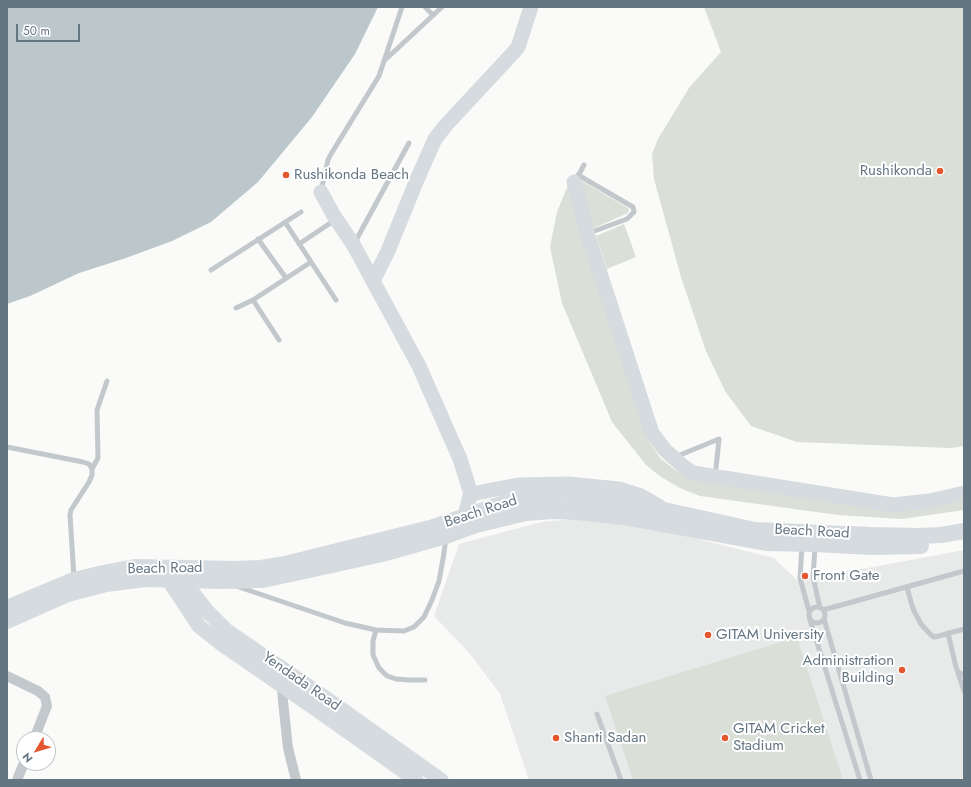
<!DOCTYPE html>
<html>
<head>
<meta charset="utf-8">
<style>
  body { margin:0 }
  #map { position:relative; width:971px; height:787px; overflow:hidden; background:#fafaf8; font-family:Jost,sans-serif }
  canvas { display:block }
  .frame { position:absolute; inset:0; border:8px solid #657683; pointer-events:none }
  .north { position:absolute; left:16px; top:731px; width:40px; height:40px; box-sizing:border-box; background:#fff; border:1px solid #c1c8cd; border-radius:50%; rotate:232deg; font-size:11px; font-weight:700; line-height:16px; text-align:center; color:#657683 }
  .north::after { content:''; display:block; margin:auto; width:14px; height:18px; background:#e4572e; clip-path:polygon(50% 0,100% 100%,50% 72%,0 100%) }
  .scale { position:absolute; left:16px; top:24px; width:64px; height:18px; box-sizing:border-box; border:2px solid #657683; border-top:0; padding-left:5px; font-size:12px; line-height:14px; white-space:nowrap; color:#657683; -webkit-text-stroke:3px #fff; paint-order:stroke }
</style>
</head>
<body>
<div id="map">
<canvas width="971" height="787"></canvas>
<div class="frame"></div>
<div class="north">N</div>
<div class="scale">50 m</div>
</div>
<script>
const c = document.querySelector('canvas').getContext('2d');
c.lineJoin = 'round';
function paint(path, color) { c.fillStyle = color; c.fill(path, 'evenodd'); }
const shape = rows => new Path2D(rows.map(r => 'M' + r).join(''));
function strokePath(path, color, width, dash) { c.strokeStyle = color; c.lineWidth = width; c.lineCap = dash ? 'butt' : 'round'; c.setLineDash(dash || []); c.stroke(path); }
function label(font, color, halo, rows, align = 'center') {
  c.font = font + ' Jost,sans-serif'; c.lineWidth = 4; c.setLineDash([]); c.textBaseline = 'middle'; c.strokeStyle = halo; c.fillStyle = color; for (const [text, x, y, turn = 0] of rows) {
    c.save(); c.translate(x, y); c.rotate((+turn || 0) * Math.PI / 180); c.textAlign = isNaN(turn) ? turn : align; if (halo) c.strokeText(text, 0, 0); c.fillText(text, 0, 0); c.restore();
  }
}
paint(shape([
  [574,519,658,529,774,558,799,582,813,577,873,567,964,550,964,780,529,780,500,694,471,655,434,616,459,544,541,522]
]), '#e8e9e9');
paint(shape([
  [704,7,964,7,964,446,951,448,797,442,751,426,725,391,706,351,681,277,654,179,652,154,658,139,689,88,721,52],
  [582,181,628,208,629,209,628,213,626,214,594,228,592,228,582,185],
  [568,185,646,437,660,458,679,473,705,481,869,505,964,498,964,510,902,519,838,515,700,496,680,488,661,477,646,465,612,422,562,303,550,247,557,212],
  [624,224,636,257,607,269,596,236],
  [797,637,843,780,633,780,605,696]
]), '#dadfd7');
paint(shape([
  [7,7,378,7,355,54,312,117,258,182,211,222,172,241,126,258,79,273,30,296,7,304]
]), '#bbc7cb');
strokePath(shape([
  [425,7,433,15],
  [385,60,442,7],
  [578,175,633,207,634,212,627,219,589,233],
  [577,178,584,165],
  [321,191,328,160,331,154,379,76,402,7],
  [285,222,336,300],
  [258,239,286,278],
  [355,242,409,143],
  [299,244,335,220],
  [211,270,301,212],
  [253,300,279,340],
  [236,308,253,300,311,262],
  [7,447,83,462,89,464,92,469,92,475,89,482,71,510,70,515,74,578],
  [675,457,719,439,716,468],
  [92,469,98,458,97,410,107,381],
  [802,545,800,578,809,611],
  [815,547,813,577,820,608],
  [236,586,345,623,376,630,404,631,414,627,424,617,432,600,439,581,443,559,446,539],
  [907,587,911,602,914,611,921,624,930,634,934,637,939,636,964,629],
  '809 615a8 8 0 1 1 16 0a8 8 0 1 1-16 0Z',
  [823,610,964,571],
  [824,619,871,780],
  [810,620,860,780],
  [376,630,373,641,373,655,379,668,387,676,396,679,409,680,425,680],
  [948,633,956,667,958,672,964,675],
  [958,673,964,691],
  [597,714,621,780]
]), '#c3c8cc', 5);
strokePath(shape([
  [7,676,38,691,45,697,47,706,34,739],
  [282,686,283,701,288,748,296,780],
  [17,780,24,763]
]), '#c3c8cc', 10);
strokePath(shape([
  [574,182,588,236,652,433,665,450,684,467,693,473,893,505,930,501,964,493],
  [321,192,334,216,353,244,419,366,460,459,471,494],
  [373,281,388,251,416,182,435,139,446,125,513,53,518,47,531,7],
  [465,515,470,496,471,494,518,485,567,484,619,489,641,496,660,507],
  [165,569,168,579,199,626,219,642,316,709,416,780],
  [180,571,183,580,207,611,227,631,324,697,441,780]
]), '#d6dbdf', 15);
strokePath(shape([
  [7,608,74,580,108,572,135,567,235,569,261,568,285,564,430,528,510,501,535,496,560,495,589,497,632,503,755,530,870,535,919,536,941,535,964,531],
  [7,621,68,594,106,584,145,579,220,581,263,580,314,569,382,554,446,536,476,525,526,513,552,511,578,512,623,517,766,543,815,544,872,547,921,546]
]), '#d6dbdf', 16);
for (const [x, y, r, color] of [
  [940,171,4,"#e4572e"],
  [286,175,4,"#e4572e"],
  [805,576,4,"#e4572e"],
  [708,635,4,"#e4572e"],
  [902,670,4,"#e4572e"],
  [556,738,4,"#e4572e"],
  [725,738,4,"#e4572e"]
]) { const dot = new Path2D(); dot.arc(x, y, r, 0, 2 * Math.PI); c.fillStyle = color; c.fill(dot); strokePath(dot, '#fff', 1.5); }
label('15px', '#657683', '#fff', [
  ["Rushikonda",932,171,"right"],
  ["Rushikonda Beach",294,175],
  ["Front Gate",813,576],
  ["GITAM University",716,635],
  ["Administration",894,661,"right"],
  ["Building",894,678,"right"],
  ["GITAM Cricket",733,729],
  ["Stadium",733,746],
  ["Shanti Sadan",564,738]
], 'left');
label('15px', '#657683', '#fff', [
  ["Beach Road",481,512,-18],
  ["Beach Road",812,532,3],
  ["Beach Road",165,569,-1],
  ["Yendada Road",301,682,35]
]);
</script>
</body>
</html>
